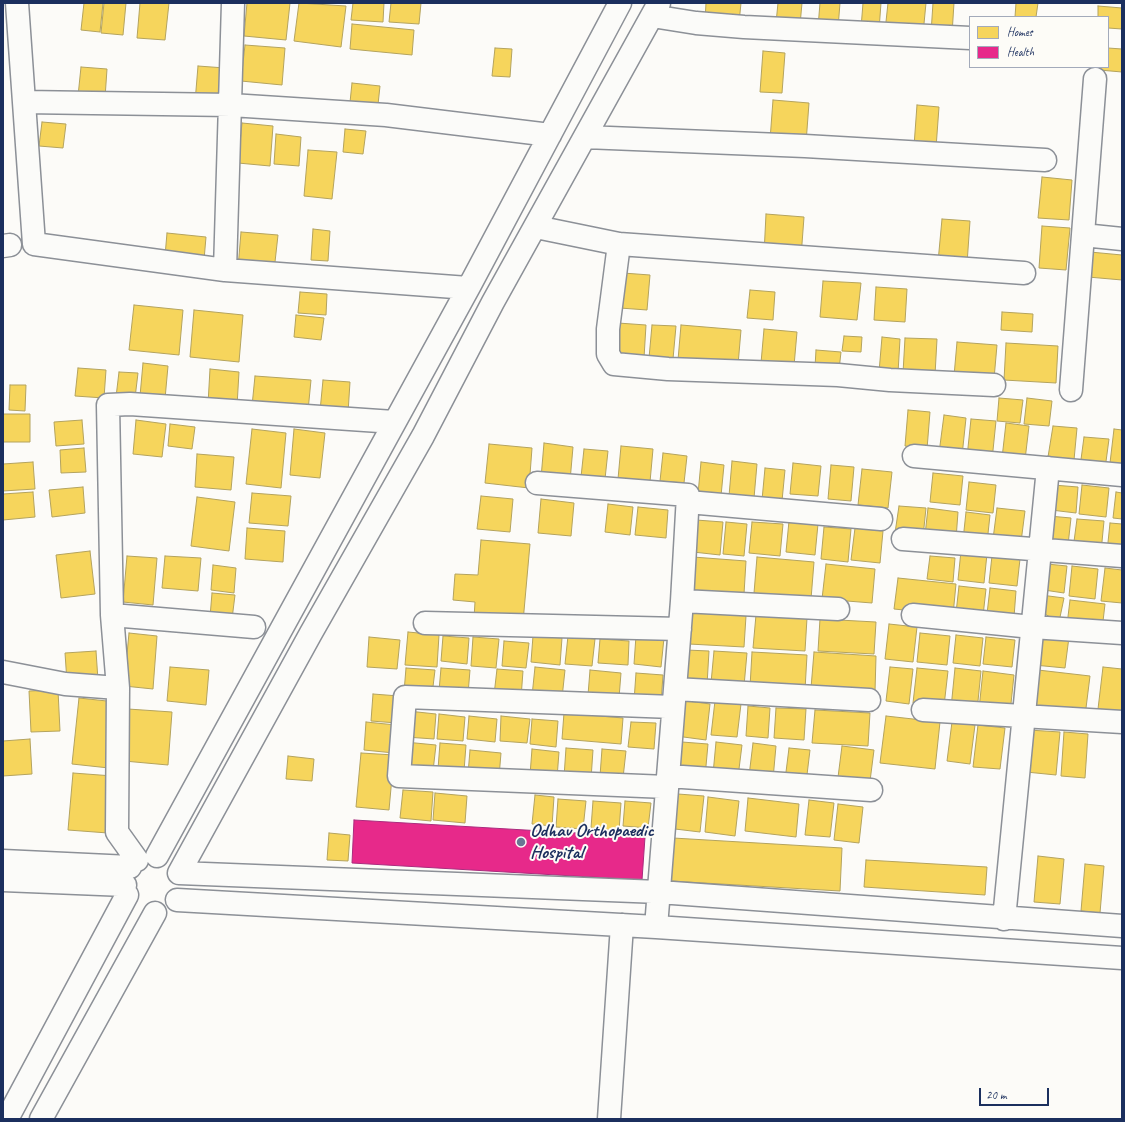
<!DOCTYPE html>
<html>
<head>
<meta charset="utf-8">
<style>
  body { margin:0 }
  #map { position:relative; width:1125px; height:1122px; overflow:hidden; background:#fcfbf8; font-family:Caveat,sans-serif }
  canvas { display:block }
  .frame { position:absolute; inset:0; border:4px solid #1b2f5e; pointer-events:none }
  .legend { position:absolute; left:969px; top:16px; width:140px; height:52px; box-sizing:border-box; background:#fdfcf7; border:1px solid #a3aaba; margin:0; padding:5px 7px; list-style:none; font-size:12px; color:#1b2f5e }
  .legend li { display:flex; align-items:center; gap:8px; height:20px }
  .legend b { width:20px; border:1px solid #a3aaba }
  .scale { position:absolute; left:979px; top:1088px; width:70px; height:18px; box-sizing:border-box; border:2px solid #1b2f5e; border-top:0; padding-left:5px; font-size:12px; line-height:14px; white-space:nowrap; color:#1b2f5e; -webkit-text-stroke:3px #fdfcf7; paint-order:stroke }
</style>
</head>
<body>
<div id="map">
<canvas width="1125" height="1122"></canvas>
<div class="frame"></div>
<ul class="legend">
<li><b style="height:11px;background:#f6d55c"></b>Homes</li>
<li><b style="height:11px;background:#e7298a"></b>Health</li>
</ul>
<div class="scale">20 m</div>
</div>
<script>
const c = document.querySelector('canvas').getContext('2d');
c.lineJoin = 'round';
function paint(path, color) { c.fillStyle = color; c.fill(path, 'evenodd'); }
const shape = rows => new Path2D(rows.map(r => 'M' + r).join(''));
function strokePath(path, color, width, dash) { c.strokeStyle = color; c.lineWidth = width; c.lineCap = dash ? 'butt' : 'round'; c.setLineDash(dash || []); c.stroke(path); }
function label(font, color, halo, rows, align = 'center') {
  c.font = font + ' Caveat,sans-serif'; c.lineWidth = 4; c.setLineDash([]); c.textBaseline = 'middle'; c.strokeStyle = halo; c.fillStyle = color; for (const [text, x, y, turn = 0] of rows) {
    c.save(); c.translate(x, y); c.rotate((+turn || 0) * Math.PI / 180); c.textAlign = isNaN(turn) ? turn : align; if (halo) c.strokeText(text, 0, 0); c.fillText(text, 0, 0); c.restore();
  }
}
const homes = shape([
  [84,3,103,3,100,32,81,30,84,3],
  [104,3,126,3,123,35,101,33,104,3],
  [140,3,169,3,165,40,137,38,140,3],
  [247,3,290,3,286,40,244,36,247,3],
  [299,3,346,6,341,47,294,41,299,3],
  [353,3,384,3,383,22,351,20,353,3],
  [391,3,421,3,419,24,389,22,391,3],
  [706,3,741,3,739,23,705,21,706,3],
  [778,3,802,3,800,25,776,23,778,3],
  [820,3,840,3,838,28,818,27,820,3],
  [863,3,881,3,879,30,861,28,863,3],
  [888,3,926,3,923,34,885,31,888,3],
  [933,3,954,3,952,34,931,33,933,3],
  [1016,3,1038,3,1036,17,1015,17,1016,3],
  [1098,6,1122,8,1122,29,1108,28,1108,17,1098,17,1098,6],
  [352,24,414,30,412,55,350,49,352,24],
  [245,45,285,48,282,85,241,81,245,45],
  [495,48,512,49,510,77,492,76,495,48],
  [1108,48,1122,49,1122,72,1099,70,1099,67,1108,67,1108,48],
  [763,51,785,53,782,93,760,92,763,51],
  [198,66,225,68,222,104,195,102,198,66],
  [81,67,107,69,105,98,78,96,81,67],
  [352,83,380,86,377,114,349,112,352,83],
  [773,100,809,103,806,143,770,140,773,100],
  [917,105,939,107,936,148,914,146,917,105],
  [42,122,66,124,63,148,39,146,42,122],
  [242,123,273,126,270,166,238,163,242,123],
  [345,129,366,131,363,154,343,152,345,129],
  [276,134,301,137,299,166,274,164,276,134],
  [308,150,337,152,332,199,304,196,308,150],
  [1042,177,1072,180,1069,220,1038,218,1042,177],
  [766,214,804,217,801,257,764,254,766,214],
  [942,219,970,221,967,264,938,262,942,219],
  [1042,226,1070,228,1066,270,1039,268,1042,226],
  [313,229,330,231,328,261,311,260,313,229],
  [241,232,278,235,274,271,238,268,241,232],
  [167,233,206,237,204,260,165,256,167,233],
  [1090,252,1122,255,1122,280,1088,277,1090,252],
  [623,273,650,275,647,310,620,308,623,273],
  [823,281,861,283,857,320,820,317,823,281],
  [876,287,907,289,905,322,874,320,876,287],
  [750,290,775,292,773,320,747,318,750,290],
  [300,292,327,294,326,315,298,313,300,292],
  [134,305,183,310,179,355,129,350,134,305],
  [194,310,243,315,239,362,190,357,194,310],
  [1002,312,1033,314,1032,332,1001,330,1002,312],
  [296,315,324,318,321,340,294,337,296,315],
  [618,323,646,325,644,358,615,356,618,323],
  [652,325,676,326,673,359,649,358,652,325],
  [681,325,741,330,738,365,678,360,681,325],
  [764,329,797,332,794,366,761,363,764,329],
  [844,336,862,337,861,352,842,351,844,336],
  [882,337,900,339,898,373,879,372,882,337],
  [905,338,937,339,935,375,903,373,905,338],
  [957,342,997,345,994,379,954,376,957,342],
  [1006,343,1058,346,1056,383,1004,380,1006,343],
  [816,350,841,352,839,370,815,367,816,350],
  [143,363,168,366,165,399,140,396,143,363],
  [78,368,106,370,104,398,75,396,78,368],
  [210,369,239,372,237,406,208,404,210,369],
  [119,372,138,373,135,398,116,397,119,372],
  [255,376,311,380,308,411,252,406,255,376],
  [323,380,350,382,348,413,320,411,323,380],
  [10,385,26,385,25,411,9,410,10,385],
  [999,398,1023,400,1020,423,997,421,999,398],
  [1027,398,1052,401,1049,426,1024,424,1027,398],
  [908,410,930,412,927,449,905,446,908,410],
  [3,414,30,414,30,442,3,442,3,414],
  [944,415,966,418,962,456,939,453,944,415],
  [971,419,996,421,992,460,967,457,971,419],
  [82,420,84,444,56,446,54,422,82,420],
  [136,420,166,424,162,457,133,454,136,420],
  [1006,423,1029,426,1025,460,1002,458,1006,423],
  [170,424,195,427,192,449,168,446,170,424],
  [1053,426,1077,428,1074,460,1048,457,1053,426],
  [252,429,286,433,281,488,246,484,252,429],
  [294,429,325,433,320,478,290,475,294,429],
  [1114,429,1122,430,1122,464,1110,463,1114,429],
  [1084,437,1109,439,1105,469,1080,467,1084,437],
  [544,443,573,447,570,481,541,478,544,443],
  [489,444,532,448,529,488,485,483,489,444],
  [621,446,653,449,650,482,618,479,621,446],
  [84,448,86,472,61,473,60,450,84,448],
  [584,449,608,451,605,479,581,477,584,449],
  [663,453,687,456,684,483,660,481,663,453],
  [197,454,234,457,231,490,195,487,197,454],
  [732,461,757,464,754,498,729,496,732,461],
  [33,462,35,489,3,491,3,464,33,462],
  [701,462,724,465,721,496,698,494,701,462],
  [793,463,821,466,818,496,790,494,793,463],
  [831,465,854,467,851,501,828,499,831,465],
  [765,468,785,470,782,501,762,500,765,468],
  [862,469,892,472,888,508,858,505,862,469],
  [933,473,963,476,960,505,930,502,933,473],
  [969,482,996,485,993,513,966,510,969,482],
  [1053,485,1078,487,1076,513,1051,510,1053,485],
  [1082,485,1109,488,1106,517,1079,514,1082,485],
  [83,487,85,513,52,517,49,490,83,487],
  [33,492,35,517,3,520,3,494,33,492],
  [1116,492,1122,493,1122,519,1113,518,1116,492],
  [252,493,291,496,288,526,249,523,252,493],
  [481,496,513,499,510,532,477,529,481,496],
  [197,497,235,502,229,551,191,546,197,497],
  [541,499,574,503,571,536,538,533,541,499],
  [608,504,633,507,630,535,605,532,608,504],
  [899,506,926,508,923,537,895,533,899,506],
  [638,507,668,510,666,538,635,535,638,507],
  [928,508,958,512,956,539,925,535,928,508],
  [997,508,1025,511,1021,542,993,539,997,508],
  [966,512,990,515,987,543,963,540,966,512],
  [1049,516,1071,518,1068,545,1046,542,1049,516],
  [1077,519,1104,521,1101,552,1073,549,1077,519],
  [696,520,723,522,720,555,693,552,696,520],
  [789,521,818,524,815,555,786,552,789,521],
  [726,522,747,524,744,556,723,554,726,522],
  [752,522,783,524,780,556,749,553,752,522],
  [1110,523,1122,524,1122,554,1107,552,1110,523],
  [824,527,851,529,848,562,821,559,824,527],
  [247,528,285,531,283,562,245,559,247,528],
  [855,528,883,531,880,563,851,560,855,528],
  [481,540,530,544,523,622,474,618,475,602,453,600,455,574,478,575,481,540],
  [90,551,95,594,61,598,56,555,90,551],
  [961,551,987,554,984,583,958,580,961,551],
  [127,556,157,558,153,605,123,602,127,556],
  [165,556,201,558,198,591,162,588,165,556],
  [930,556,955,558,953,582,927,579,930,556],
  [992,556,1020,559,1017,586,989,583,992,556],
  [693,557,746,561,744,594,691,590,693,557],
  [757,557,814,562,811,599,754,593,757,557],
  [826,564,875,569,872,603,822,599,826,564],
  [1047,564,1067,566,1064,593,1044,590,1047,564],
  [213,565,236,568,234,593,211,590,213,565],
  [1072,566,1098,569,1095,599,1069,596,1072,566],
  [1105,568,1122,570,1122,603,1101,601,1105,568],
  [898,578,956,584,953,615,894,609,898,578],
  [959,586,986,589,983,616,956,613,959,586],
  [990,588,1016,591,1014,617,987,614,990,588],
  [212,593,235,595,232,619,210,617,212,593],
  [1041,595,1064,598,1059,622,1043,613,1041,595],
  [1070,600,1105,604,1102,630,1067,625,1070,600],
  [690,612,746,616,744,647,689,644,690,612],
  [756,615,807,618,805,651,753,648,756,615],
  [820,619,876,622,874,654,818,651,820,619],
  [889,624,917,627,913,662,885,659,889,624],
  [408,632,439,635,437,667,405,665,408,632],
  [129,633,157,636,153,689,124,686,129,633],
  [920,633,950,636,947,665,917,662,920,633],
  [1038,634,1069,637,1065,668,1034,665,1038,634],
  [956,635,983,638,980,666,953,663,956,635],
  [443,636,469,638,467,664,441,661,443,636],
  [533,636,562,638,560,665,531,662,533,636],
  [568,636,595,639,592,666,565,664,568,636],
  [636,636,664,638,661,667,634,664,636,636],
  [369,637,400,640,397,669,367,667,369,637],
  [473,637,499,639,496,668,471,666,473,637],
  [986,637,1015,640,1012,667,983,664,986,637],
  [600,639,629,641,628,665,598,663,600,639],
  [504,641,529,643,526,668,502,666,504,641],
  [686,650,709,651,707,685,684,684,686,650],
  [96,651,98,680,67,682,65,653,96,651],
  [714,651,747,653,744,686,711,683,714,651],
  [752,652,807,655,805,690,750,687,752,652],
  [814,652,876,656,875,692,811,688,814,652],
  [170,667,209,670,206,705,167,701,170,667],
  [535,667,565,670,562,698,532,696,535,667],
  [890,667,913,669,909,704,886,701,890,667],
  [1103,667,1122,669,1122,711,1098,709,1103,667],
  [406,668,435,670,432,695,404,692,406,668],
  [441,668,470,670,468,694,439,691,441,668],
  [917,668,948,671,944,706,913,703,917,668],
  [955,668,981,671,977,711,951,708,955,668],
  [497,669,523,671,521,698,494,695,497,669],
  [590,670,621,673,619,698,588,695,590,670],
  [1038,670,1090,676,1085,716,1034,710,1038,670],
  [983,671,1014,675,1010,713,979,709,983,671],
  [636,673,663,675,661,703,634,701,636,673],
  [58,690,60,731,31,732,29,691,58,690],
  [373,694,399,696,397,723,371,721,373,694],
  [79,698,116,702,109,768,72,764,79,698],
  [680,700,710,704,706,740,676,736,680,700],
  [715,701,741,704,737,737,711,735,715,701],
  [748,706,770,708,768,738,746,736,748,706],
  [776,708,806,709,804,740,774,738,776,708],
  [128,709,172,712,168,765,124,761,128,709],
  [815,710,870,713,868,746,812,743,815,710],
  [408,711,436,714,434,739,406,737,408,711],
  [564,713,623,718,621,744,562,739,564,713],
  [439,714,465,717,463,741,437,739,439,714],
  [469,716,497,719,495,742,467,739,469,716],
  [501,716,530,719,527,743,500,741,501,716],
  [886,716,940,722,935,769,880,763,886,716],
  [532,719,558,721,556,747,530,744,532,719],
  [366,722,396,725,394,753,364,750,366,722],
  [631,722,656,723,654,749,628,747,631,722],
  [952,722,975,725,970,764,947,761,952,722],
  [978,725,1005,728,1000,769,973,767,978,725],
  [1029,730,1060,732,1056,775,1026,772,1029,730],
  [1064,732,1088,734,1085,778,1061,776,1064,732],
  [30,739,32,774,3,776,3,741,30,739],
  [405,742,436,745,433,771,403,769,405,742],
  [682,742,708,744,705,777,679,774,682,742],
  [716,742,742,745,738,777,713,774,716,742],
  [440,743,466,745,464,771,438,769,440,743],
  [753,743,776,746,773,779,749,776,753,743],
  [842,746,874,750,869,789,837,785,842,746],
  [566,748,593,750,591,779,564,777,566,748],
  [789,748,810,750,806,783,785,780,789,748],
  [532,749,559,752,557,778,530,775,532,749],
  [602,749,626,751,623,778,600,776,602,749],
  [470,750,501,753,499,777,468,774,470,750],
  [361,753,394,755,389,810,356,807,361,753],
  [288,756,314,759,312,781,286,779,288,756],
  [73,773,113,776,108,833,68,830,73,773],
  [403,790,433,792,431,821,400,818,403,790],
  [435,793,467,796,465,823,433,820,435,793],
  [678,794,704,796,700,832,675,829,678,794],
  [535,795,554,797,552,826,532,824,535,795],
  [708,797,739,801,735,836,705,832,708,797],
  [748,798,799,804,796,837,745,831,748,798],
  [558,799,586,801,583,829,556,827,558,799],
  [809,800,834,803,830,837,805,835,809,800],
  [593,801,621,803,619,831,591,828,593,801],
  [625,801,651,803,648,828,623,826,625,801],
  [838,804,863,807,859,843,834,840,838,804],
  [329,833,350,835,348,861,327,860,329,833],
  [673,838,842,848,840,891,670,881,673,838],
  [1038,856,1064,859,1060,904,1034,902,1038,856],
  [866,860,987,867,985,895,864,887,866,860],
  [1085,864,1104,866,1100,913,1081,911,1085,864]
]);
paint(homes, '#f6d55c');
strokePath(homes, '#b4a35d', 1);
const health = shape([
  [354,820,645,837,642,880,352,863,354,820]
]);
paint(health, '#e7298a');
strokePath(health, '#aa2b7d', 1);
const minor = shape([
  [17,3,34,244,225,270,468,288],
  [659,3,493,302,423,436,311,633,179,873,659,892,1122,926],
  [652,16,696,23,744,27,970,38],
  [24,102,231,105,386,115,550,135],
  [585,137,805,146,1045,160],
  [536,227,619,244,1024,273],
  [1083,235,1122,239],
  [619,244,608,329,608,354,614,364,668,369,838,375,890,380,994,385],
  [3,246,10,245],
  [225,270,233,3],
  [1071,390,1095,79],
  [914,456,1122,475],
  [537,483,688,495,682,601,656,927],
  [688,502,881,519],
  [903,539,1122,556],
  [682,601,838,609],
  [112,615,254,627],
  [913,615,1032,627,1122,633],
  [425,623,680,629],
  [3,672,65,684,118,688],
  [675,689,869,700],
  [923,710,1122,722],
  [668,776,871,790],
  [667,787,399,776,405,697,673,707],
  [157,856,470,285,620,3],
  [137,860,117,832,118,688,112,615,108,405,130,404,394,422],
  [3,861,130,867],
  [3,880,125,885],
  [177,900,656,927,1122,958],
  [1004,919,1048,468],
  [7,1119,127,895],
  [41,1119,155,913],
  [609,1119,622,925]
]);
strokePath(minor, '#8c9097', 25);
strokePath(minor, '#fbfbf9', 22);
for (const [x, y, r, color] of [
  [521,842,5,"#6a7694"]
]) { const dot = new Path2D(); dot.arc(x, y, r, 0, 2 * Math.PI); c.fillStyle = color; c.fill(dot); strokePath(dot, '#fdfcf7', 1.5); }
label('bold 19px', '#1b2f5e', '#fdfcf7', [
  ["Odhav Orthopaedic",530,831],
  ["Hospital",530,853]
], 'left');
</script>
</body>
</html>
